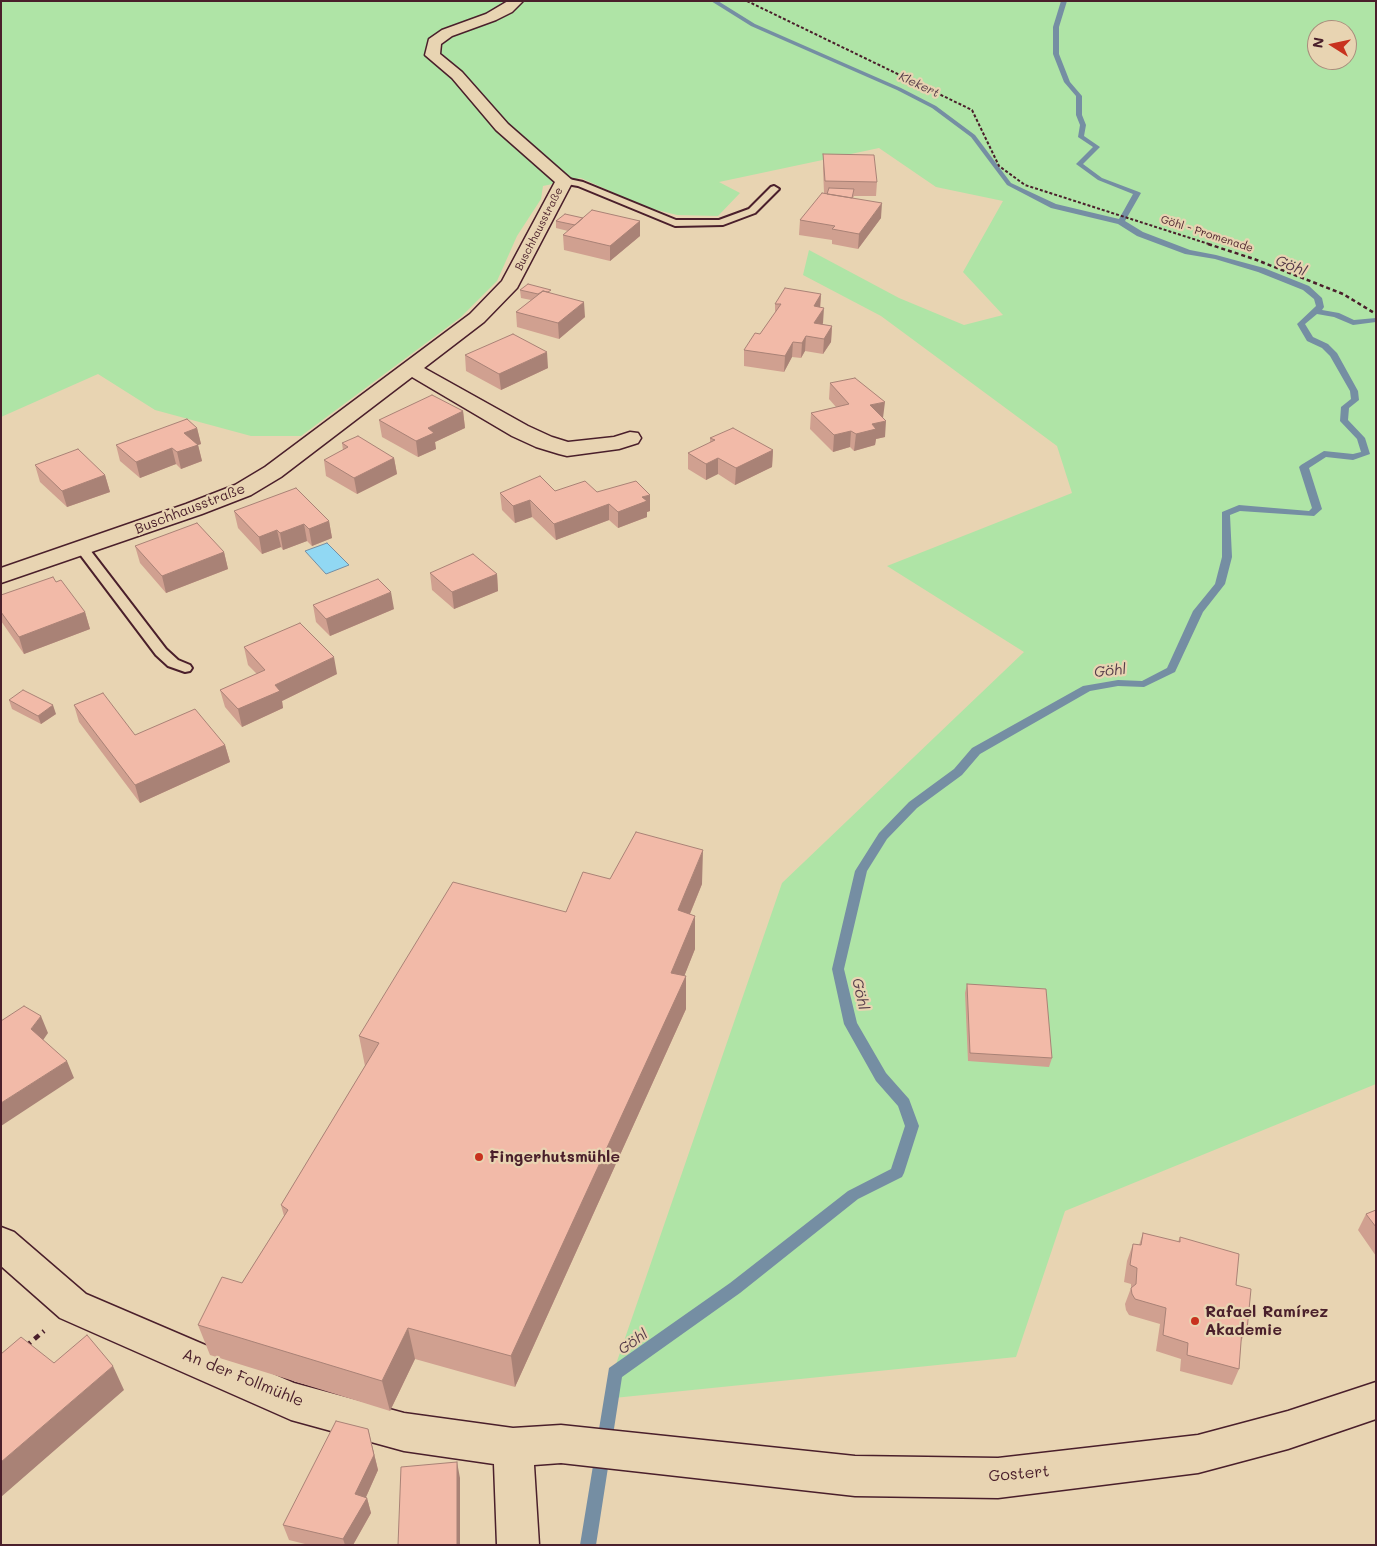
<!DOCTYPE html>
<html>
<head>
<meta charset="utf-8">
<style>
  body { margin:0 }
  #map { position:relative; width:1377px; height:1546px; overflow:hidden; background:#e8d4b2; font-family:Mali,sans-serif }
  canvas { display:block }
  .frame { position:absolute; inset:0; border:2px solid #4a1f2b; pointer-events:none }
  .north { position:absolute; left:1307px; top:20px; width:50px; height:50px; box-sizing:border-box; background:#e8d4b2; border:1px solid #a98c7c; border-radius:50%; rotate:280deg; font-size:14px; font-weight:700; line-height:20px; text-align:center; color:#4a1f2b }
  .north::after { content:''; display:block; margin:auto; width:18px; height:22px; background:#c8321e; clip-path:polygon(50% 0,100% 100%,50% 72%,0 100%) }
</style>
</head>
<body>
<div id="map">
<canvas width="1377" height="1546"></canvas>
<div class="frame"></div>
<div class="north">N</div>
</div>
<script>
const c = document.querySelector('canvas').getContext('2d');
c.lineJoin = 'round';
function paint(path, color) { c.fillStyle = color; c.fill(path, 'evenodd'); }
const shape = rows => new Path2D(rows.map(r => 'M' + r).join(''));
function strokePath(path, color, width, dash) { c.strokeStyle = color; c.lineWidth = width; c.lineCap = dash ? 'butt' : 'round'; c.setLineDash(dash || []); c.stroke(path); }
function label(font, color, halo, rows, align = 'center') {
  c.font = font + ' Mali,sans-serif'; c.lineWidth = 4.5; c.setLineDash([]); c.textBaseline = 'middle'; c.strokeStyle = halo; c.fillStyle = color; for (const [text, x, y, turn = 0] of rows) {
    c.save(); c.translate(x, y); c.rotate((+turn || 0) * Math.PI / 180); c.textAlign = isNaN(turn) ? turn : align; if (halo) c.strokeText(text, 0, 0); c.fillText(text, 0, 0); c.restore();
  }
}
paint(shape([
  [1,1,1376,1,1376,1084,1065,1211,1016,1357,604,1399,782,883,1024,652,887,566,1072,493,1057,446,881,316,803,275,809,250,899,298,964,325,1003,315,963,272,1003,201,936,187,879,148,719,182,740,193,718,216,677,215,645,207,581,178,543,186,541,199,517,236,497,281,461,317,301,436,251,436,155,410,98,374,1,417],
  [1317,30,1347,30,1347,60,1317,60]
]), '#afe4a6');
const water = shape([
  [327,543,349,565,326,574,305,551,327,543]
]);
paint(water, '#91d8f3');
strokePath(water, '#758ea3', 1);
paint(shape([
  [711,1,718,1,755,24,901,88,936,106,975,135,1011,183,1056,204,1119,219,1133,194,1098,180,1076,164,1093,147,1078,137,1080,125,1076,115,1076,96,1064,82,1053,54,1053,27,1061,1,1067,1,1059,27,1059,54,1070,82,1082,96,1082,115,1086,125,1084,136,1100,147,1083,164,1102,178,1139,192,1141,193,1125,221,1143,232,1190,250,1216,255,1264,268,1309,286,1322,298,1324,307,1322,310,1339,313,1354,320,1376,318,1376,322,1353,325,1334,317,1317,314,1305,324,1313,337,1328,344,1337,353,1358,391,1359,400,1349,408,1348,420,1365,438,1370,454,1353,460,1326,457,1309,468,1322,509,1314,516,1240,511,1230,515,1232,557,1225,584,1203,612,1175,672,1144,687,1118,686,1090,691,980,754,962,775,917,808,887,839,867,871,844,969,857,1023,886,1073,909,1099,919,1126,904,1173,902,1177,858,1199,740,1293,622,1377,596,1545,580,1545,609,1368,730,1283,848,1191,891,1169,905,1126,898,1106,876,1081,844,1024,832,969,855,871,879,833,909,802,954,769,972,748,1083,686,1118,680,1142,681,1167,668,1193,611,1215,584,1222,557,1222,512,1239,505,1309,511,1312,508,1299,467,1301,465,1324,451,1353,454,1361,452,1357,439,1340,421,1341,407,1351,399,1350,391,1330,356,1322,348,1307,341,1297,324,1316,306,1314,299,1303,290,1258,272,1215,259,1185,254,1137,236,1118,224,1051,208,1007,185,971,137,932,108,897,90,751,26,711,1]
]), '#758ea3');
const service = shape([
  [564,178,583,182,676,220,719,220,749,209,771,187,774,186,779,189,755,213,723,225,675,226,578,186,561,183,559,181,564,178],
  [82,545,87,546,166,649,178,660,190,665,192,668,190,671,185,672,168,666,156,655,76,549,82,545]
]);
const minor = shape([
  [508,1,523,1,512,12,496,20,452,36,441,44,440,54,462,72,508,124,573,181,517,288,484,322,424,368,528,426,552,437,568,442,614,437,630,432,638,433,641,438,638,443,619,449,567,456,559,454,536,447,512,436,412,377,281,477,251,495,202,514,1,583,1,568,186,504,235,485,265,467,470,314,502,281,555,182,496,130,452,78,425,55,429,39,442,30,486,14,508,1],
  [1,1227,14,1232,86,1294,294,1383,404,1413,513,1428,561,1425,855,1456,998,1458,1198,1435,1288,1411,1376,1382,1376,1419,1288,1449,1198,1473,998,1498,855,1496,561,1463,534,1465,539,1545,497,1545,494,1464,404,1451,291,1420,60,1318,1,1266,1,1227]
]);
strokePath(service, '#4a1f2b', 4);
strokePath(minor, '#4a1f2b', 3);
strokePath(shape([
  [747,1,972,110,999,166,1025,185,1212,245]
]), '#4a1f2b', 2, [3, 2]);
strokePath(shape([
  [1208,244,1254,259,1343,294,1376,314]
]), '#4a1f2b', 2.5, [4, 3]);
strokePath(shape([
  [26,1346,44,1331]
]), '#4a1f2b', 4.5, [6, 5]);
paint(service, '#e8d4b2');
paint(minor, '#e8d4b2');
paint(shape([
  [823,154,877,182,876,196,854,196,853,198,881,218,858,249,832,244,832,240,799,235,800,220,824,193,823,168],
  [583,218,640,221,640,236,610,261,564,250,563,235,568,231,556,228,556,221],
  [520,290,551,293,585,317,559,339,517,327,516,312,531,300,521,298],
  [821,294,820,307,823,323,822,325,832,326,831,342,823,354,805,351,801,358,792,357,784,372,744,366,744,350,760,334,775,313,775,304],
  [465,355,548,368,501,390,466,371],
  [830,383,883,418,885,437,876,439,875,445,854,451,850,447,833,452,810,429,811,413,836,407,829,399],
  [463,411,465,428,435,442,436,449,418,457,382,437,379,420],
  [197,428,201,444,198,445,202,461,181,469,176,464,140,478,120,461,116,445],
  [710,438,773,450,772,467,735,485,718,474,706,480,688,469,688,453,710,443],
  [342,443,394,458,397,474,357,494,326,476,324,460,343,450],
  [35,465,105,475,110,492,67,507,40,482],
  [555,491,597,492,650,511,647,512,647,517,618,528,609,520,556,540,532,517,515,523,502,510,500,493],
  [234,511,329,521,332,538,312,546,307,541,283,550,281,547,262,554,238,528],
  [135,546,224,552,228,569,166,593,140,563],
  [430,573,497,574,498,591,454,609,432,590],
  [1,595,85,612,90,629,24,654,1,621],
  [313,605,394,609,330,636,316,622],
  [244,647,337,674,282,701,283,708,242,727,225,707,220,690,257,674,248,665],
  [9,700,56,714,41,724,12,709],
  [74,705,135,735,225,745,230,762,140,803,79,722],
  [610,879,702,884,690,914,695,916,695,949,684,976,686,976,686,1009,515,1387,415,1359,390,1411,210,1355,198,1325,242,1283,284,1216,281,1205,365,1066,359,1036,566,912],
  [967,984,1052,1058,1049,1067,968,1061,965,993],
  [1376,1210,1376,1256,1358,1230,1366,1214],
  [1143,1233,1178,1242,1180,1237,1236,1285,1247,1330,1241,1341,1239,1369,1232,1385,1180,1371,1181,1359,1156,1351,1160,1324,1129,1315,1126,1310,1125,1304,1131,1288,1131,1284,1124,1282,1127,1261,1133,1244,1139,1245],
  [368,1429,378,1470,366,1497,367,1498,371,1513,353,1545,309,1545,289,1540,283,1525]
]), '#d0a090');
paint(shape([
  [882,203,881,218,858,249,859,234],
  [640,221,640,236,610,261,610,246],
  [821,294,820,309,814,306],
  [584,302,585,317,559,339,558,323],
  [824,308,823,323,814,337,814,323],
  [832,326,831,342,823,354,824,339],
  [806,336,805,351,801,358,802,343],
  [793,342,792,357,784,372,785,356],
  [547,352,548,368,501,390,499,374],
  [885,402,883,418,870,405],
  [463,411,465,428,435,442,436,449,418,457,416,441,428,428],
  [886,421,885,437,876,439,875,445,854,451,856,434,872,424],
  [197,428,201,444,198,445,202,461,181,469,177,452,184,433],
  [851,431,850,447,833,452,834,435],
  [172,448,176,464,140,478,136,462],
  [773,450,772,467,735,485,736,468],
  [394,458,397,474,357,494,354,478],
  [718,458,718,474,706,480,706,464],
  [105,475,110,492,67,507,62,491],
  [650,495,650,511,647,512,647,517,618,528,618,512,642,497],
  [530,500,532,517,515,523,513,506],
  [609,504,609,520,556,540,554,524],
  [329,521,332,538,312,546,309,529],
  [304,524,307,541,283,550,280,533],
  [277,530,281,547,262,554,259,537],
  [224,552,228,569,166,593,162,576],
  [497,574,498,591,454,609,452,592],
  [391,592,394,609,330,636,326,619],
  [85,612,90,629,24,654,19,637],
  [334,657,337,674,282,701,283,708,242,727,238,709,275,685],
  [53,705,56,714,41,724,38,716],
  [225,745,230,762,140,803,135,785],
  [703,850,702,884,678,943,678,910],
  [695,916,695,949,672,1007,671,973],
  [686,976,686,1009,515,1387,511,1356],
  [41,1016,48,1033,39,1046,31,1029],
  [67,1061,74,1078,1,1126,1,1103],
  [408,1328,415,1359,390,1411,382,1381],
  [113,1366,124,1390,1,1497,1,1462],
  [368,1429,378,1470,362,1506,367,1498,371,1513,353,1545,345,1545,343,1539,355,1494],
  [457,1462,460,1478,460,1545,457,1545]
]), '#a98276');
const building = shape([
  [823,154,874,155,877,182,825,181,823,154],
  [829,188,854,189,852,198,827,194,829,188],
  [822,193,882,203,859,234,832,229,835,226,800,220,822,193],
  [592,210,640,221,610,246,563,235,592,210],
  [565,214,583,218,575,225,556,221,565,214],
  [528,284,551,290,548,292,543,291,538,294,520,290,528,284],
  [785,288,821,294,814,306,824,308,814,323,832,326,824,339,806,336,802,343,793,342,785,356,744,350,755,333,760,334,781,304,775,304,785,288],
  [543,291,584,302,558,323,516,312,543,291],
  [513,334,547,352,499,374,465,355,513,334],
  [855,378,885,402,870,405,886,421,872,424,876,429,856,434,851,431,834,435,811,413,849,404,830,383,855,378],
  [432,395,463,411,428,428,434,433,416,441,379,420,432,395],
  [187,419,197,428,184,433,198,445,177,452,172,448,136,462,116,445,187,419],
  [733,428,773,450,736,468,718,458,706,464,688,453,715,440,710,438,733,428],
  [358,436,394,458,354,478,324,460,348,447,342,443,358,436],
  [78,449,105,475,62,491,35,465,78,449],
  [540,476,555,491,585,481,597,492,636,481,650,495,642,497,647,501,618,512,609,504,554,524,530,500,513,506,500,493,540,476],
  [296,488,329,521,309,529,304,524,280,533,277,530,259,537,234,511,296,488],
  [197,523,224,552,162,576,135,546,197,523],
  [473,554,497,574,452,592,430,573,473,554],
  [53,577,56,582,61,580,85,612,19,637,1,612,1,595,53,577],
  [378,579,391,592,326,619,313,605,378,579],
  [300,623,334,657,275,685,280,691,238,709,220,690,265,670,244,647,300,623],
  [23,690,53,705,38,716,9,700,23,690],
  [103,693,135,735,195,709,225,745,135,785,74,705,103,693],
  [636,832,703,850,678,910,695,916,671,973,686,976,511,1356,408,1328,382,1381,198,1325,222,1277,242,1283,288,1210,281,1205,379,1043,359,1036,453,882,566,912,583,872,610,879,636,832],
  [967,984,1046,989,1052,1058,970,1053,967,984],
  [24,1006,41,1016,31,1029,67,1061,1,1103,1,1021,24,1006],
  [1376,1210,1376,1227,1366,1214,1376,1210],
  [1143,1233,1180,1242,1180,1237,1239,1254,1236,1285,1251,1289,1247,1330,1242,1329,1239,1369,1187,1355,1188,1343,1163,1335,1166,1308,1135,1299,1132,1294,1131,1288,1136,1284,1137,1268,1130,1265,1133,1244,1141,1245,1143,1233],
  [87,1335,113,1366,1,1462,1,1354,21,1337,54,1363,87,1335],
  [336,1421,368,1429,374,1455,355,1494,367,1498,343,1539,283,1525,336,1421],
  [457,1462,457,1545,398,1545,401,1467,457,1462]
]);
paint(building, '#f2baa8');
strokePath(building, '#a98276', 1);
for (const [x, y, r, color] of [
  [479,1157,5,"#c8321e"],
  [1195,1321,5,"#c8321e"]
]) { const dot = new Path2D(); dot.arc(x, y, r, 0, 2 * Math.PI); c.fillStyle = color; c.fill(dot); strokePath(dot, '#e8d4b2', 2); }
label('11px', '#4a1f2b', '#e8d4b2', [
  ["Buschhausstraße",539,229,-63],
  ["Göhl - Promenade",1207,234,18]
]);
label('italic 12px', '#553b49', '#e8d4b2', [
  ["Klekert",919,85,25]
]);
label('14px', '#4a1f2b', '#e8d4b2', [
  ["Buschhausstraße",190,509,-21]
]);
label('italic 15px', '#553b49', '#e8d4b2', [
  ["Göhl",1291,266,23],
  ["Göhl",1110,671,-6],
  ["Göhl",860,994,77],
  ["Göhl",633,1342,-35]
]);
label('bold 16px', '#4a1f2b', '#e8d4b2', [
  ["Fingerhutsmühle",489,1157],
  ["Rafael Ramírez",1205,1312],
  ["Akademie",1205,1330]
], 'left');
label('16px', '#4a1f2b', '#e8d4b2', [
  ["An der Follmühle",243,1378,22],
  ["Gostert",1019,1474,-5]
]);
</script>
</body>
</html>
